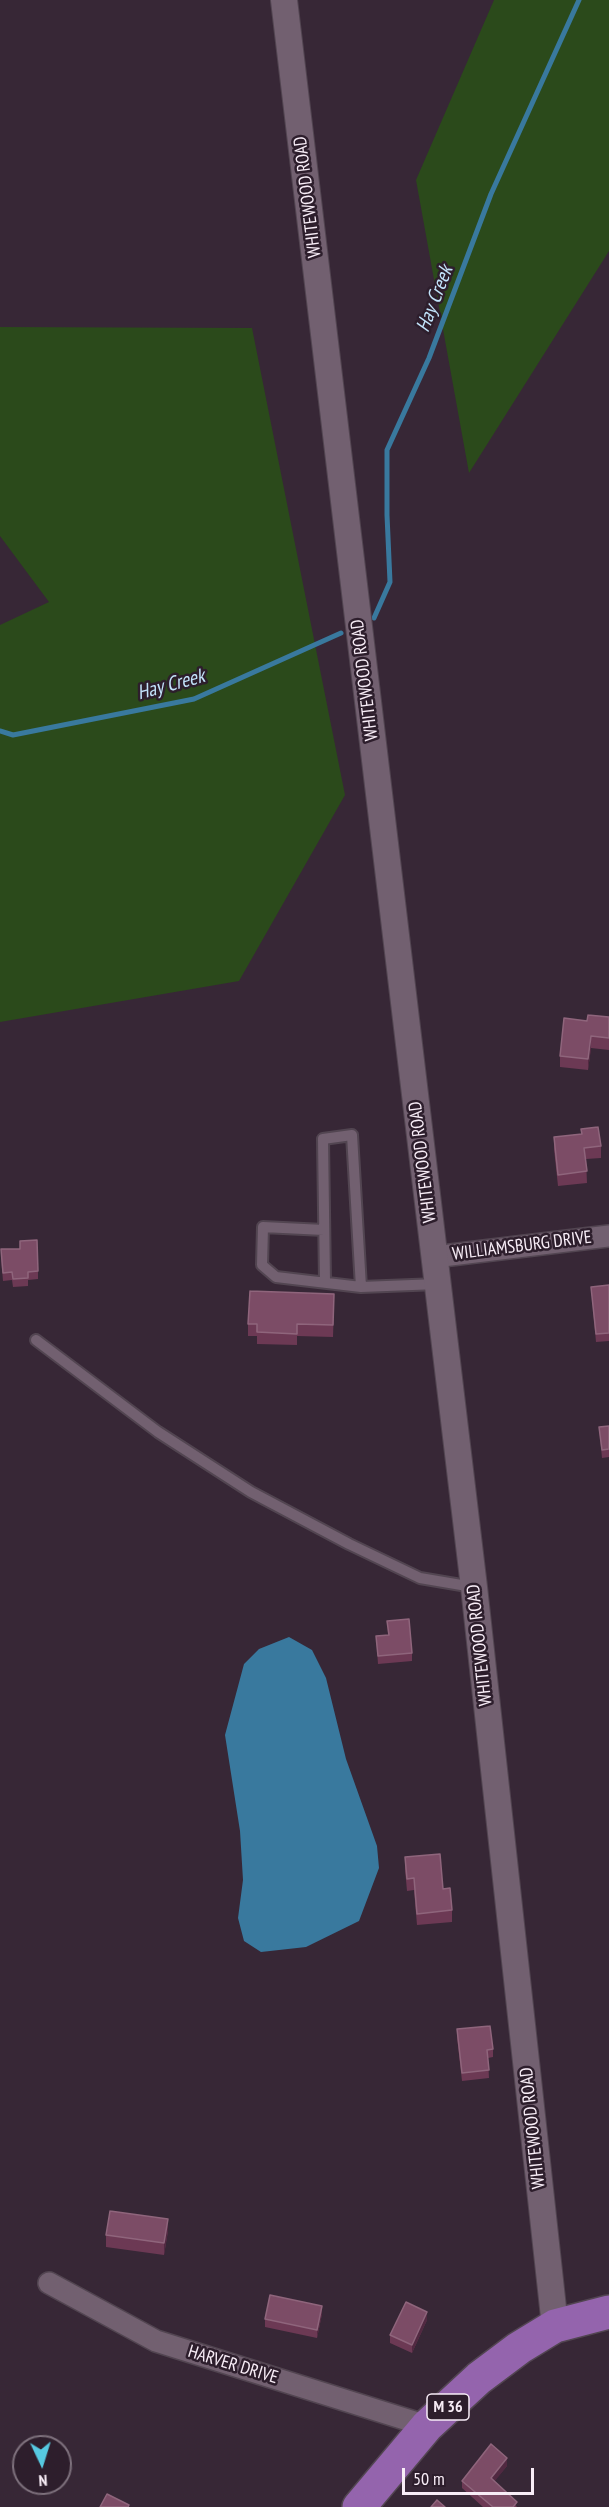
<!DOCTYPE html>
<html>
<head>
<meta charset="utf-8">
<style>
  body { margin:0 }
  #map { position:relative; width:609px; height:2507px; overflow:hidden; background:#372736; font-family:"PT Sans Narrow",sans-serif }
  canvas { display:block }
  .north { position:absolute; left:12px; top:2435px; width:60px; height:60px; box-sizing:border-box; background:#2d1e2c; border:2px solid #7e717d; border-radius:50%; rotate:176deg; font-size:16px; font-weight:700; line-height:24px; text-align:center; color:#f8edf7 }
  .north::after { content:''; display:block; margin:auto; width:21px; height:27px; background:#56c9e1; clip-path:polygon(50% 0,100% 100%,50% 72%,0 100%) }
  .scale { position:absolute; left:402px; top:2468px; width:132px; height:27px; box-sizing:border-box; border:3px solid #f8edf7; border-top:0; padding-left:8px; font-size:18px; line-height:21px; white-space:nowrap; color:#f8edf7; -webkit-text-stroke:4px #2d1e2c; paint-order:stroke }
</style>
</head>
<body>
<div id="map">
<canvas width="609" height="2507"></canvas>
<div class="north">N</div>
<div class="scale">50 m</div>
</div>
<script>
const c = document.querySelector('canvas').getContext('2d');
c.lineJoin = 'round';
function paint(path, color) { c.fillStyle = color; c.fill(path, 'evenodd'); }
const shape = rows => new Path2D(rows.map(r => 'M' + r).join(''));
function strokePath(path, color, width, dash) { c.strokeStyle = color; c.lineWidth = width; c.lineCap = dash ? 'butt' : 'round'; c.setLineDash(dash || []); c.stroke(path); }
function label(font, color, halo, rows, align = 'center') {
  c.font = font + ' "PT Sans Narrow",sans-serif'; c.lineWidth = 5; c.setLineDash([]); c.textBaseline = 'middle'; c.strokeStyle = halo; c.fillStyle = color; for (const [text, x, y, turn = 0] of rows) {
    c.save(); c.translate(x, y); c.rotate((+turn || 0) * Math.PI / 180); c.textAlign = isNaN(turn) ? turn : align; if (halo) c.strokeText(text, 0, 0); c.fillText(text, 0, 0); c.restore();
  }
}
paint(shape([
  [494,0,609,0,609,251,469,473,416,180],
  [0,327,252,328,345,795,239,981,0,1022,0,625,49,602,0,536]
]), '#2b4a1b');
paint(shape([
  [289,1637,312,1650,326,1678,346,1759,377,1846,379,1868,359,1921,306,1947,261,1952,244,1941,238,1918,243,1880,240,1831,225,1735,244,1664,259,1649]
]), '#39799e');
strokePath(shape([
  [374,618,390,582,387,515,387,450,429,358,491,194,579,0],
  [0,731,13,735,194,699,341,633]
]), '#39799e', 5);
const service = shape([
  [324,1230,263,1227,262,1265,276,1277,361,1287,438,1284],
  [325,1282,323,1139,352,1135,361,1287],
  [36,1340,158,1432,251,1492,349,1544,420,1578,473,1587]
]);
const minor = shape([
  [434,1257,609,1236],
  [49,2283,156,2341,427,2426]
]);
const tertiary = shape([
  [284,0,474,1587,555,2326]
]);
const primary = shape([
  [359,2507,427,2426,479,2378,519,2348,555,2326,609,2312]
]);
strokePath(service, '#524551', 14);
strokePath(minor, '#524551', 24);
strokePath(tertiary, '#524551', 28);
strokePath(primary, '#524551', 36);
strokePath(service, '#726070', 10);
strokePath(minor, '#726070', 21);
strokePath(tertiary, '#726070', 26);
strokePath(primary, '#9464ad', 33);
paint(shape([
  [609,1017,609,1050,591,1048,588,1070,560,1067,560,1056,587,1021],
  [581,1129,601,1146,601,1158,586,1159,587,1183,558,1186,554,1149,554,1137,581,1134],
  [1,1257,38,1271,38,1279,28,1280,28,1286,13,1287,12,1280,3,1281],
  [609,1285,609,1341,596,1342,591,1287],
  [334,1306,333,1337,297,1336,297,1345,257,1344,257,1336,248,1336,248,1324],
  [609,1426,609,1457,602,1458,599,1427],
  [387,1621,412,1653,412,1661,378,1664,376,1636,388,1635],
  [405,1857,443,1889,452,1910,452,1922,417,1925,414,1890,407,1891,405,1869],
  [457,2029,493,2049,493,2057,488,2058,489,2078,462,2081,457,2037],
  [168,2231,164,2255,106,2247,106,2235],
  [322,2314,317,2338,265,2327,265,2319],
  [427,2320,412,2353,390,2343,390,2335],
  [507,2466,494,2481,517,2507,483,2507,462,2488,462,2481]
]), '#6c3954');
paint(shape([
  [591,1036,591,1048,588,1070,588,1059],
  [168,2219,168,2231,164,2255,164,2243],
  [322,2306,322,2314,317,2338,317,2330],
  [427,2312,427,2320,412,2353,412,2345],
  [507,2458,507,2466,491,2486,491,2478]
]), '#512941');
const building = shape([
  [588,1015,609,1017,609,1038,591,1036,588,1059,560,1056,564,1018,587,1021,588,1015],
  [598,1127,601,1146,584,1148,587,1171,558,1175,554,1137,582,1134,581,1129,598,1127],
  [37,1240,38,1271,28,1272,28,1278,13,1279,12,1272,3,1273,1,1249,20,1249,20,1241,37,1240],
  [609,1285,609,1333,596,1334,591,1287,609,1285],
  [250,1291,334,1294,333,1325,297,1324,297,1334,257,1332,257,1324,248,1324,250,1291],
  [609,1426,609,1449,602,1450,599,1427,609,1426],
  [409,1619,412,1653,378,1656,376,1636,389,1635,387,1621,409,1619],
  [440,1854,443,1889,450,1888,452,1910,417,1914,414,1878,407,1879,405,1857,440,1854],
  [490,2026,493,2049,487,2050,489,2070,462,2073,457,2029,490,2026],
  [110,2211,168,2219,164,2243,106,2235,110,2211],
  [270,2295,322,2306,317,2330,265,2319,270,2295],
  [406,2302,427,2312,412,2345,390,2335,406,2302],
  [491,2444,507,2458,491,2478,517,2502,513,2507,493,2507,462,2481,491,2444],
  [107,2494,129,2505,128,2507,100,2507,107,2494],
  [437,2500,445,2507,431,2507,437,2500]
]);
paint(building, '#7c4c66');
strokePath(building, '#8f657c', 1.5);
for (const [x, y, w] of [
  [448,2407,42]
]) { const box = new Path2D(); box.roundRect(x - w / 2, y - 13, w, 26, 4.5); c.fillStyle = '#2d1e2c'; c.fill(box); strokePath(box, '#f8edf7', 1.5); }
label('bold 16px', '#f8edf7', null, [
  ["M 36",448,2407]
]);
label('18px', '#f8edf7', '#2d1e2c', [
  ["WHITEWOOD ROAD",308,197,-97],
  ["WHITEWOOD ROAD",365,680,-97],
  ["WHITEWOOD ROAD",423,1162,-97],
  ["WILLIAMSBURG DRIVE",522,1246,-7],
  ["WHITEWOOD ROAD",480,1645,-96],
  ["WHITEWOOD ROAD",533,2128,-96],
  ["HARVER DRIVE",233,2365,17]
]);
label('italic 20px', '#c2e3fa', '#2d1e2c', [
  ["Hay Creek",435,299,-69],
  ["Hay Creek",171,685,-15]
]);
</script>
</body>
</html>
